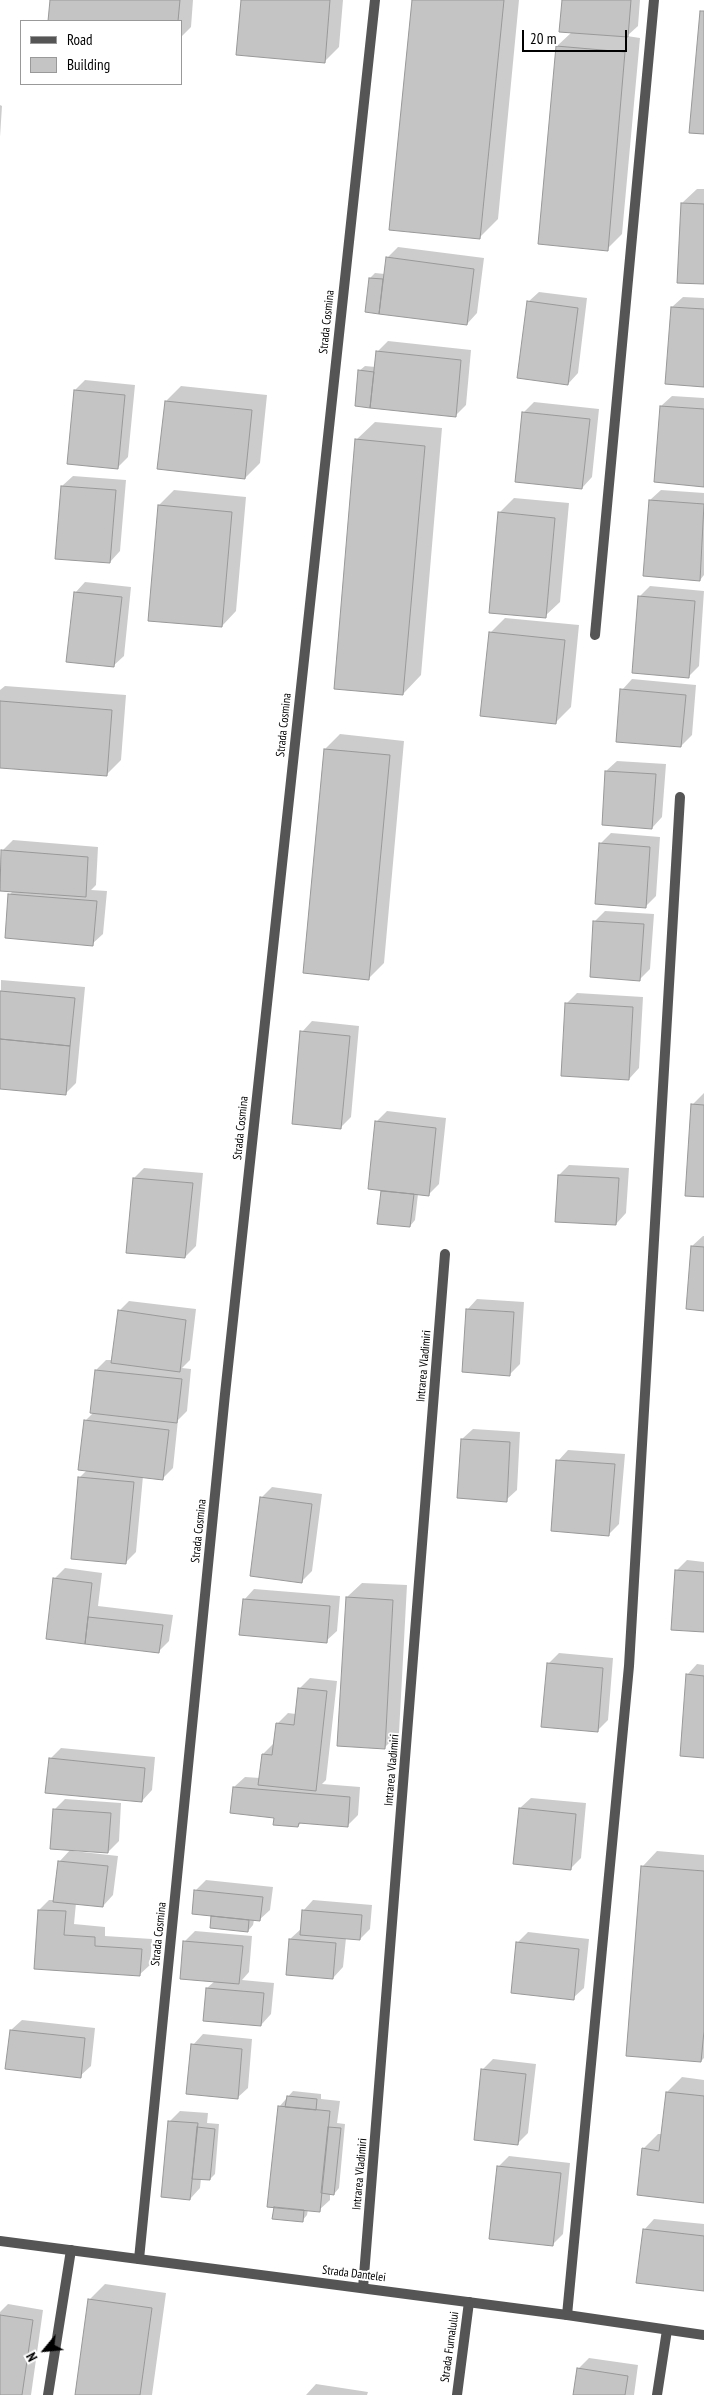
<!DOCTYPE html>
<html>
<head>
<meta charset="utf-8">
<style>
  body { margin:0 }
  #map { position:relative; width:704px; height:2395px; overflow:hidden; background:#fff; font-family:"PT Sans Narrow",sans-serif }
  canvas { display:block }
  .legend { position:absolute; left:20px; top:20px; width:162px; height:65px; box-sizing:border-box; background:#fff; border:1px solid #999; margin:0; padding:6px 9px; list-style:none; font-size:15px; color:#000 }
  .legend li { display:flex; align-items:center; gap:10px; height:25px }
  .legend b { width:25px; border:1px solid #999 }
  .north { position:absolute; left:20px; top:2325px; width:50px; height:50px; -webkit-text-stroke:4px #fff; paint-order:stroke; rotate:242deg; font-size:14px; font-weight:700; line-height:20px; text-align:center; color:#000 }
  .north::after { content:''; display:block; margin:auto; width:18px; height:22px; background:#000; clip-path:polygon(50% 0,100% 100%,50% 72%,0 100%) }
  .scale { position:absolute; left:522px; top:30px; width:105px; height:22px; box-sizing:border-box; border:2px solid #000; border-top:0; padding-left:6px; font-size:15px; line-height:18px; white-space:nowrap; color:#000; -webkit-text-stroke:4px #fff; paint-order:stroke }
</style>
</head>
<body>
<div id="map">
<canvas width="704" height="2395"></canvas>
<ul class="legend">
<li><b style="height:6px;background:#555"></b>Road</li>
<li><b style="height:14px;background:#c4c4c4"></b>Building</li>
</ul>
<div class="north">N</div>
<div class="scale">20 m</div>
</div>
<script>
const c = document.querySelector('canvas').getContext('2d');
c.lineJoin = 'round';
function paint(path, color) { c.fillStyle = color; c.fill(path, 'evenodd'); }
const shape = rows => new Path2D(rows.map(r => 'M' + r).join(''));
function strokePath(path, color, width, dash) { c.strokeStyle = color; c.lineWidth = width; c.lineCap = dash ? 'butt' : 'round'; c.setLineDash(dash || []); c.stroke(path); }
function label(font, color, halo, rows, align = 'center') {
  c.font = font + ' "PT Sans Narrow",sans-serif'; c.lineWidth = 4; c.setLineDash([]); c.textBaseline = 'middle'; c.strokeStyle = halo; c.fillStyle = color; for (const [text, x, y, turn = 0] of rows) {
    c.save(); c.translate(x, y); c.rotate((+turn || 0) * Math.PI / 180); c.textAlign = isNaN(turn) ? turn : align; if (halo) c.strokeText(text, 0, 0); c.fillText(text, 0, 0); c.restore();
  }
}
paint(shape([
  [51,0,193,0,191,27,181,37,181,21,50,21],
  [242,0,343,0,339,47,324,62],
  [413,0,519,0,498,219,480,237],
  [563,0,640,0,638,26,627,36,640,38,622,234,607,249,557,46,572,32],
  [0,105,2,106,0,137],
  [697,189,704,189,704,283,682,203],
  [398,247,484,258,477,313,467,324,366,311,370,278,375,273,385,274,387,258],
  [539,292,587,298,578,373,568,384,528,302],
  [683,297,704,298,704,385,672,307],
  [388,341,471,350,466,405,455,416,359,371,365,366,376,367,377,352],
  [85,380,135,385,128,457,117,468,75,390],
  [181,386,267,395,260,463,245,478,166,401],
  [672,396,704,398,704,485,661,406],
  [534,402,599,409,592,477,582,488,523,413],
  [375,422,442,428,421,675,403,694,356,440],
  [73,476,126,480,120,551,110,562,62,486],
  [174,490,246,497,236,611,222,626,159,505],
  [661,490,704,493,704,575,700,580,645,575,650,500],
  [514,498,569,503,560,602,545,616,499,513],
  [85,582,131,587,124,656,113,666,75,593],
  [650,586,704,591,699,666,689,676,639,597],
  [505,618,579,625,571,707,556,722,490,633],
  [632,679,696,685,692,735,681,746,622,690],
  [5,686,126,695,121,760,106,775,0,767,0,690],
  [340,734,404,741,384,963,369,978,325,749],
  [617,761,666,764,662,817,652,828,606,771],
  [611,833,660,837,656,896,646,906,600,844],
  [13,840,98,847,96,885,91,890,107,891,103,934,92,944,10,894,13,891,0,890,2,851],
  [605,911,654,914,650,969,640,979,595,921],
  [1,980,85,987,76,1083,65,1094,0,1088],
  [577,993,643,997,639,1068,629,1079,566,1004],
  [312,1021,359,1026,351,1117,340,1128,302,1032],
  [704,1093,704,1196,692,1105],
  [387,1111,446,1118,439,1184,428,1195,418,1194,415,1220,410,1226,378,1222,382,1190,376,1122],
  [569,1165,629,1168,626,1213,616,1224,559,1175],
  [144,1168,203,1173,196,1246,185,1257,134,1178],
  [703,1236,704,1236,704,1310,692,1246],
  [477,1299,524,1302,520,1364,510,1374,467,1310],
  [129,1301,196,1309,190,1360,182,1368,191,1369,187,1411,178,1420,173,1468,163,1478,143,1476,136,1552,125,1563,80,1477,87,1470,85,1421,94,1412,96,1370,106,1360,112,1360,119,1311],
  [473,1429,520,1432,517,1490,506,1500,462,1439],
  [568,1450,625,1454,619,1524,609,1534,558,1461],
  [272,1487,322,1494,312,1571,302,1581,261,1498],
  [687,1560,704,1562,704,1631,676,1571],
  [65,1568,102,1573,98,1606,173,1615,169,1641,159,1651,47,1638,54,1579],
  [362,1583,407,1585,399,1733,384,1748,347,1597],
  [254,1589,340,1596,337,1631,326,1641,244,1600],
  [559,1653,613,1658,608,1720,598,1730,548,1664],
  [697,1664,704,1665,704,1757,687,1675],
  [310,1678,337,1681,326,1780,322,1784,360,1787,358,1815,347,1826,302,1822,298,1826,275,1816,234,1787,245,1777,260,1778,263,1754,273,1744,277,1724,288,1713,296,1714,299,1689],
  [61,1748,155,1757,152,1790,142,1801,50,1759],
  [531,1798,586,1803,581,1858,571,1868,520,1808],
  [65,1799,121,1803,119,1841,108,1852,74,1849,73,1851,118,1856,113,1895,103,1906,76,1903,74,1924,105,1927,105,1936,152,1939,150,1965,139,1975,35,1968,39,1910,49,1900,55,1900,59,1862,71,1849,54,1810],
  [657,1851,704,1855,704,2058,701,2061,643,1866],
  [206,1880,273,1887,270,1910,259,1920,254,1920,253,1925,248,1931,212,1927,213,1915,196,1890],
  [313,1900,372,1905,370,1929,360,1939,346,1938,343,1967,333,1978,290,1939,301,1929,303,1911],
  [195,1931,252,1936,249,1972,242,1980,274,1983,271,2014,261,2025,207,1988,215,1981,184,1942],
  [528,1932,589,1939,584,1988,573,1998,518,1942],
  [22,2020,95,2028,91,2066,80,2076,11,2030],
  [203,2034,252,2039,248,2088,237,2098,193,2045],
  [493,2059,536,2064,528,2133,518,2143,482,2070],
  [682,2077,704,2080,704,2202,643,2149,658,2134,662,2134,667,2092],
  [293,2091,321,2094,321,2099,340,2101,337,2123,345,2124,339,2188,334,2194,330,2193,330,2200,319,2210,308,2209,307,2215,302,2221,279,2107],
  [180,2111,208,2113,207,2123,219,2124,215,2174,210,2179,201,2178,200,2188,190,2199,170,2121],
  [509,2156,570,2163,563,2234,552,2245,498,2167],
  [654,2219,704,2224,704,2290,644,2230],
  [105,2284,166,2293,152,2395,77,2395,90,2299],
  [8,2304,43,2310,31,2395,0,2395,0,2312],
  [589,2358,638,2365,634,2395,574,2395,578,2369],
  [316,2384,368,2392,367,2395,306,2395]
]), '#0003');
const building = shape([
  [50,0,180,0,178,21,48,21,50,0],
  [241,0,330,0,325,63,236,55,241,0],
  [412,0,504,0,480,239,389,230,412,0],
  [562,0,631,0,628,37,559,32,562,0],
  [700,11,704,11,704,134,689,133,700,11],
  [556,46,625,52,608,251,538,244,556,46],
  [681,203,704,204,704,284,677,283,681,203],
  [386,257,474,269,467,325,379,314,386,257],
  [369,278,383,279,379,314,365,312,369,278],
  [527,301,578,308,568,385,517,378,527,301],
  [671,307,704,309,704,387,665,384,671,307],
  [376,351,461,360,456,417,370,408,376,351],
  [358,370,374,372,370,408,355,406,358,370],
  [74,390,125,395,118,469,67,464,74,390],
  [165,401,252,410,245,479,157,469,165,401],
  [660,406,704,409,704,487,654,482,660,406],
  [522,412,590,419,582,489,515,482,522,412],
  [355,439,425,446,403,695,334,689,355,439],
  [61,486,116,490,110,563,55,559,61,486],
  [649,500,704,504,700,581,643,576,649,500],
  [158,505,232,512,222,627,148,621,158,505],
  [498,512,555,518,546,618,489,613,498,512],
  [74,592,122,597,114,667,66,662,74,592],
  [638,596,695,601,689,678,632,673,638,596],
  [489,632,565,640,556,724,480,716,489,632],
  [620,689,686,695,681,747,616,742,620,689],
  [0,701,112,710,107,776,0,768,0,701],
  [324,749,390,755,369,980,303,973,324,749],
  [605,771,656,774,652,829,602,825,605,771],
  [599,843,650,847,646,908,595,904,599,843],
  [1,850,88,857,86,897,0,891,1,850],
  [8,894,97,901,93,946,5,938,8,894],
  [593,921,644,924,640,981,590,977,593,921],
  [0,991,75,998,70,1046,0,1039,0,991],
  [565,1003,633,1007,629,1080,561,1076,565,1003],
  [300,1031,350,1036,341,1129,292,1124,300,1031],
  [0,1039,70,1046,66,1095,0,1089,0,1039],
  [691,1104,704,1105,704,1197,685,1196,691,1104],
  [375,1121,436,1128,429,1196,368,1189,375,1121],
  [558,1175,619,1178,616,1225,555,1222,558,1175],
  [133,1178,193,1183,185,1258,126,1253,133,1178],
  [381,1191,414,1194,410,1227,377,1224,381,1191],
  [691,1246,704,1247,704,1311,686,1309,691,1246],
  [466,1309,514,1312,510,1376,462,1372,466,1309],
  [118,1310,186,1320,180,1372,111,1363,118,1310],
  [95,1370,182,1379,177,1423,90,1413,95,1370],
  [84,1420,169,1430,163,1480,78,1470,84,1420],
  [461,1439,510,1442,507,1502,457,1498,461,1439],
  [556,1460,615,1464,609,1536,551,1531,556,1460],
  [78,1477,134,1482,126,1564,71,1559,78,1477],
  [260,1497,312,1504,302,1583,250,1576,260,1497],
  [675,1570,704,1572,704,1632,671,1630,675,1570],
  [53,1578,92,1583,85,1644,46,1639,53,1578],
  [346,1597,393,1600,385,1749,337,1746,346,1597],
  [243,1599,330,1606,327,1643,239,1635,243,1599],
  [88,1617,163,1625,159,1653,85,1644,88,1617],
  [547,1663,603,1668,598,1732,541,1727,547,1663],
  [686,1674,704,1676,704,1758,680,1756,686,1674],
  [298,1688,327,1691,316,1791,258,1785,262,1754,272,1755,276,1723,294,1725,298,1688],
  [49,1758,145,1768,142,1802,45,1793,49,1758],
  [233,1787,350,1797,348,1827,299,1823,298,1827,273,1825,274,1818,230,1813,233,1787],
  [519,1808,576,1814,571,1870,513,1864,519,1808],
  [53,1809,111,1813,108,1853,50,1849,53,1809],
  [58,1861,108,1866,103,1907,53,1902,58,1861],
  [641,1866,704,1871,704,2031,701,2062,626,2056,641,1866],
  [194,1890,263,1897,260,1921,192,1914,194,1890],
  [38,1910,66,1911,64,1935,95,1937,95,1946,142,1949,140,1976,34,1969,38,1910],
  [302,1910,362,1915,360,1940,300,1935,302,1910],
  [211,1916,249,1920,248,1932,210,1928,211,1916],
  [289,1939,336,1943,333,1979,286,1975,289,1939],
  [183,1941,243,1946,239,1984,180,1979,183,1941],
  [516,1942,579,1949,574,2000,511,1993,516,1942],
  [206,1988,264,1993,261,2026,203,2021,206,1988],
  [10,2030,85,2038,81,2078,5,2069,10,2030],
  [191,2044,242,2049,238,2099,186,2094,191,2044],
  [481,2069,526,2074,518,2145,474,2140,481,2069],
  [666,2092,704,2096,704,2203,637,2195,642,2148,659,2151,666,2092],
  [287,2096,317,2099,316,2110,285,2107,287,2096],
  [278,2106,330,2111,320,2212,267,2207,278,2106],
  [168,2121,198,2123,190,2200,161,2197,168,2121],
  [197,2127,215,2129,210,2180,192,2179,197,2127],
  [328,2127,341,2128,334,2195,321,2193,328,2127],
  [497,2166,561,2173,553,2246,489,2239,497,2166],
  [274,2207,304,2210,303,2222,272,2219,274,2207],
  [643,2229,704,2236,704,2291,636,2283,643,2229],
  [88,2299,152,2308,140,2395,75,2395,88,2299],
  [0,2315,33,2320,22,2395,0,2395,0,2315],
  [577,2368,628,2376,625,2395,573,2395,577,2368]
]);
paint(building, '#c4c4c4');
strokePath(building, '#999', 1);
strokePath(shape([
  [567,2315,629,1666,680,797]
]), '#555', 10);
strokePath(shape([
  [595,635,654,0],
  [139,2259,225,1394,375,0],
  [363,2288,445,1254],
  [48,2395,71,2250],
  [457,2395,469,2302],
  [657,2395,667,2330]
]), '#555', 10);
strokePath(shape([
  [0,2241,567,2315,704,2335]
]), '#555', 10);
label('12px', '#000', '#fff', [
  ["Strada Cosmina",327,322,-84],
  ["Strada Cosmina",284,725,-84],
  ["Strada Cosmina",241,1128,-84],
  ["Intrarea Vladimiri",424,1366,-85],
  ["Strada Cosmina",199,1531,-84],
  ["Intrarea Vladimiri",392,1770,-85],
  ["Strada Cosmina",159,1934,-84],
  ["Intrarea Vladimiri",360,2174,-85],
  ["Strada Dantelei",354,2274,7],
  ["Strada Furnalului",450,2347,-82]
]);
</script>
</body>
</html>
